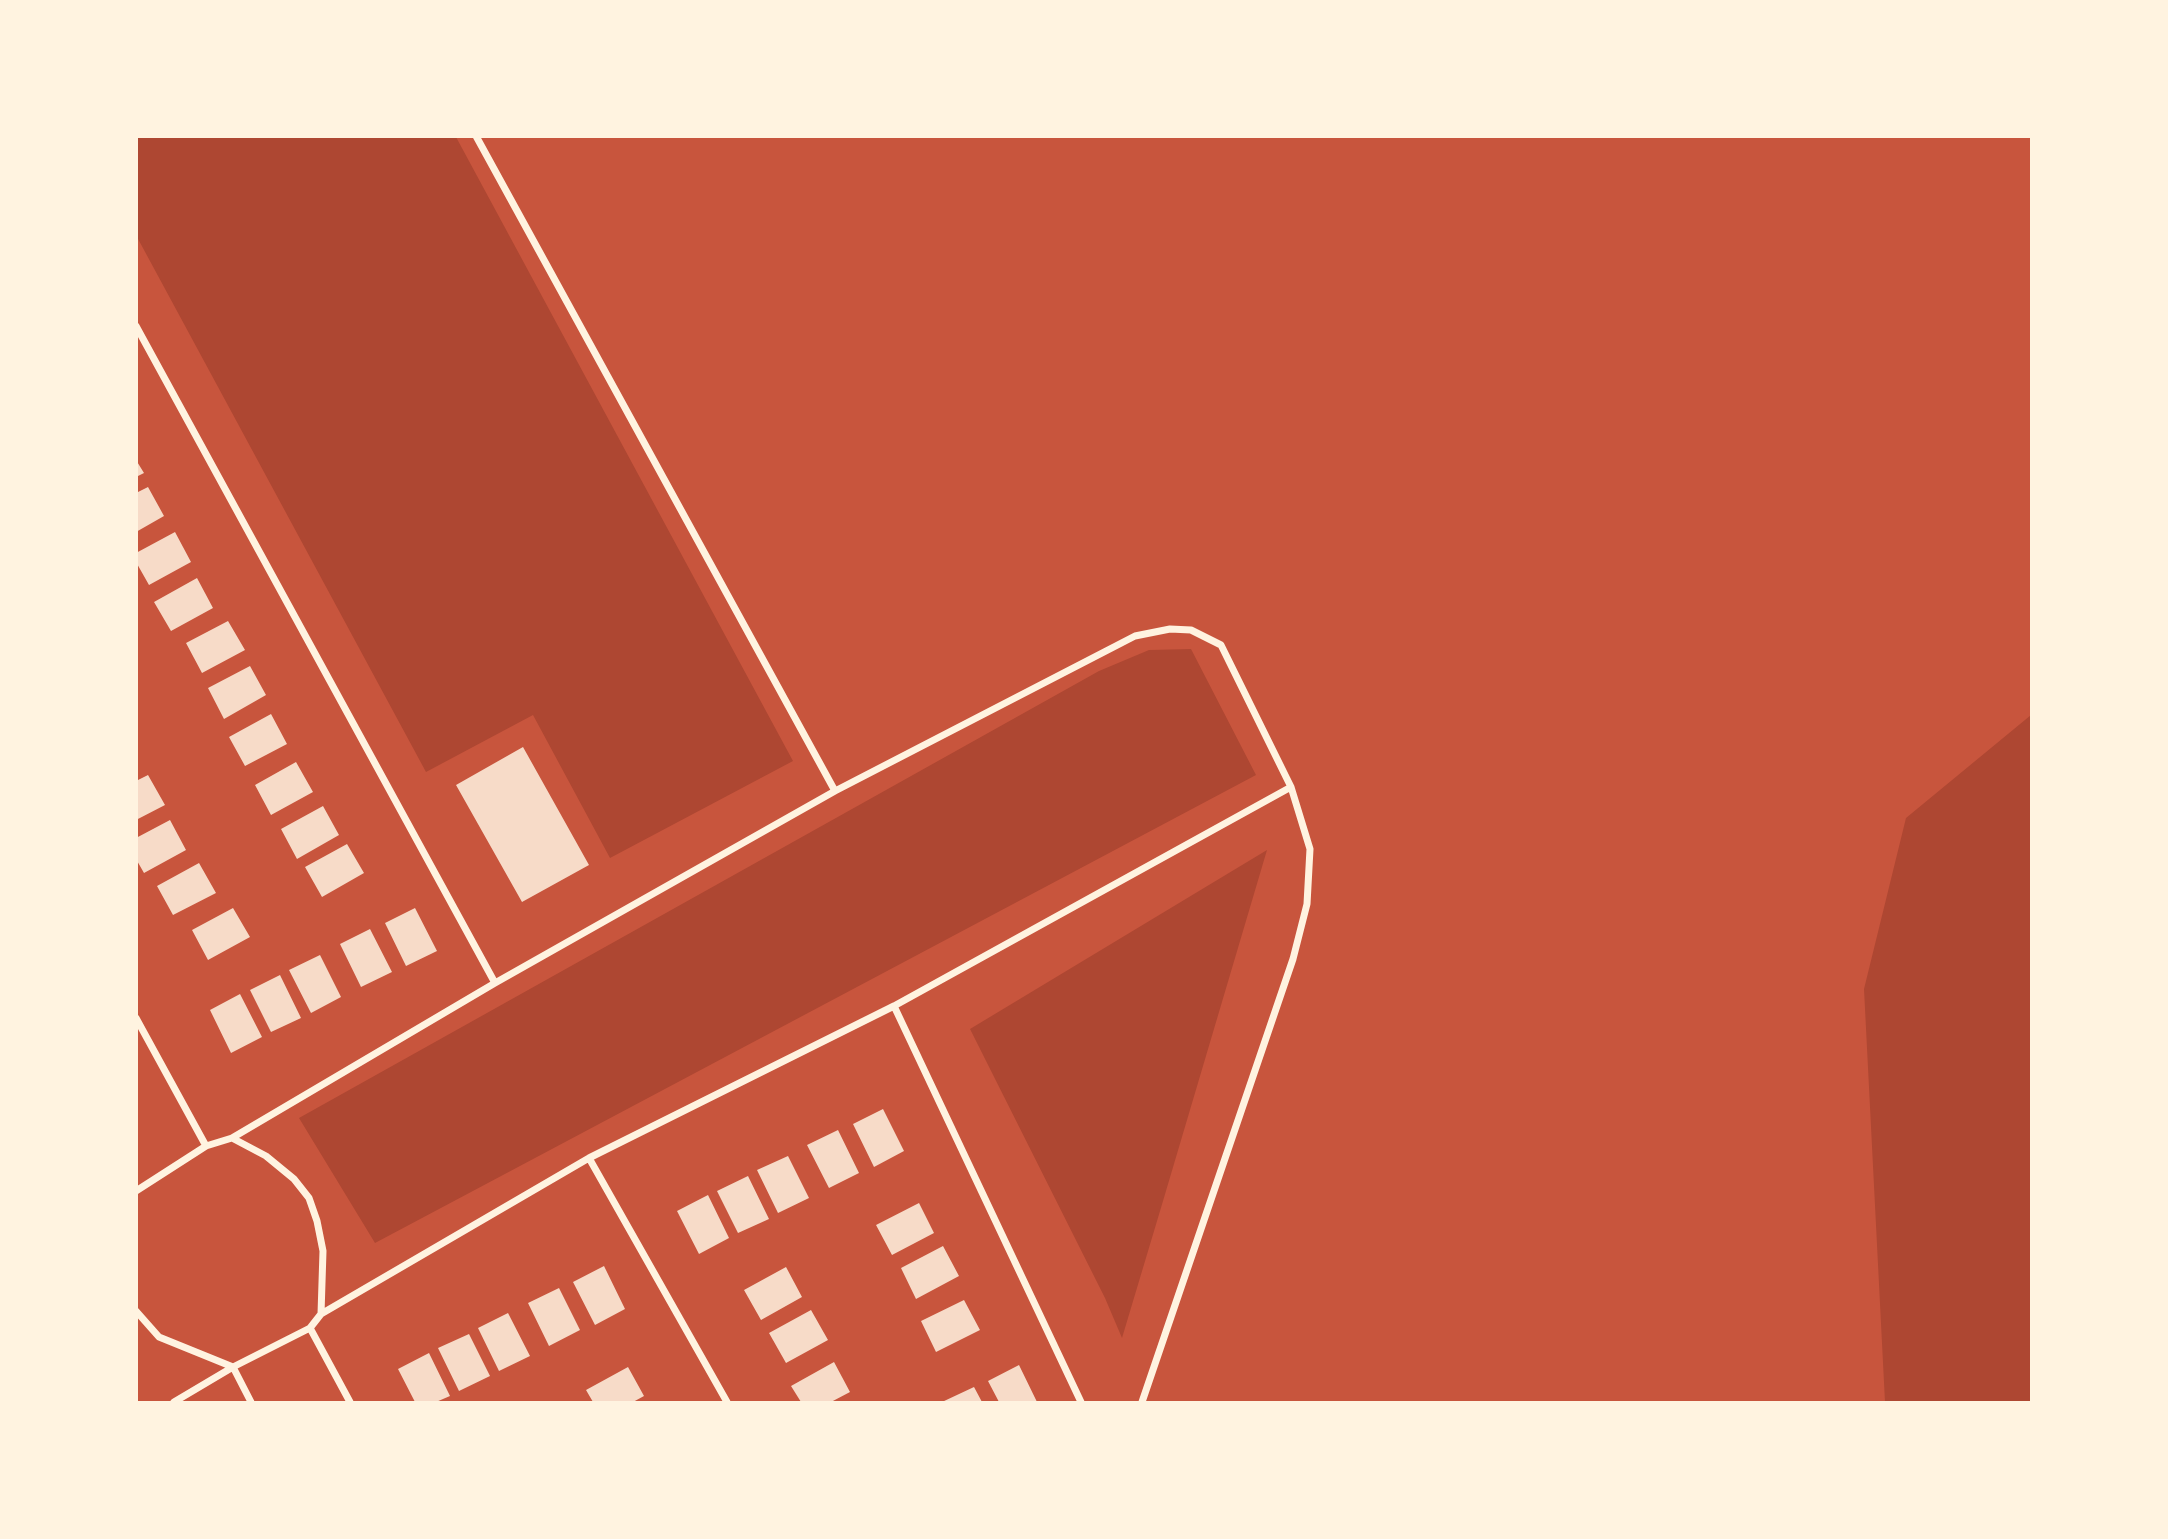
<!DOCTYPE html>
<html>
<head>
<meta charset="utf-8">
<style>
  body { margin:0 }
  #map { position:relative; width:2168px; height:1539px; overflow:hidden; background:#c8553d; font-family:Rubik,sans-serif }
  canvas { display:block }
  .frame { position:absolute; inset:0; border:138px solid #fff3e0; pointer-events:none }
</style>
</head>
<body>
<div id="map">
<canvas width="2168" height="1539"></canvas>
<div class="frame"></div>
</div>
<script>
const c = document.querySelector('canvas').getContext('2d');
c.lineJoin = 'round';
function paint(path, color) { c.fillStyle = color; c.fill(path, 'evenodd'); }
const shape = rows => new Path2D(rows.map(r => 'M' + r).join(''));
function strokePath(path, color, width, dash) { c.strokeStyle = color; c.lineWidth = width; c.lineCap = dash ? 'butt' : 'round'; c.setLineDash(dash || []); c.stroke(path); }
paint(shape([
  [136,137,456,137,793,761,610,858,533,715,426,772,137,237],
  [1191,649,1256,775,375,1243,299,1118,1099,671,1149,650],
  [2031,715,2031,1402,1885,1402,1864,989,1906,818],
  [1267,850,1163,1201,1122,1338,1105,1298,970,1029]
]), '#ae4732');
paint(shape([
  [136,460,144,473,136,477],
  [148,487,164,516,136,532,136,493],
  [175,532,191,562,149,585,136,562,136,553],
  [197,578,213,608,171,631,154,602],
  [228,621,245,650,202,673,186,643],
  [250,666,266,695,224,719,208,688],
  [271,714,287,744,245,766,229,737],
  [523,747,589,865,522,902,456,785],
  [296,762,313,792,271,815,255,785],
  [148,775,165,805,136,820,136,781],
  [323,806,339,835,297,859,281,829],
  [170,820,186,850,144,873,136,859,136,838],
  [347,844,364,873,322,897,305,867],
  [199,863,216,893,173,915,157,886],
  [233,908,250,937,208,960,192,930],
  [415,908,437,951,406,966,385,923],
  [370,929,392,972,361,987,340,944],
  [320,955,341,997,311,1013,289,970],
  [280,975,301,1018,271,1032,250,990],
  [240,994,262,1037,231,1053,210,1010],
  [883,1109,904,1151,874,1167,853,1124],
  [838,1130,859,1173,829,1188,807,1145],
  [788,1156,809,1198,778,1213,757,1170],
  [748,1176,769,1219,738,1233,717,1191],
  [708,1195,729,1238,699,1254,677,1211],
  [919,1203,934,1233,892,1255,876,1225],
  [943,1246,959,1276,916,1299,901,1268],
  [604,1266,625,1309,595,1325,573,1282],
  [786,1267,802,1297,761,1320,744,1290],
  [559,1288,580,1330,549,1346,528,1303],
  [964,1300,980,1330,936,1352,921,1321],
  [811,1310,828,1340,786,1363,769,1333],
  [508,1313,530,1356,499,1371,478,1328],
  [469,1334,490,1376,459,1391,438,1348],
  [429,1353,450,1396,436,1402,415,1402,398,1369],
  [834,1362,850,1392,831,1402,801,1402,791,1386],
  [1019,1365,1037,1402,999,1402,988,1381],
  [628,1367,644,1396,633,1402,593,1402,586,1390],
  [974,1387,982,1402,942,1402]
]), '#f7dbc8');
strokePath(shape([
  [476,136,835,791],
  [136,326,495,983],
  [894,1006,1081,1402],
  [136,1018,206,1146],
  [232,1138,495,983,835,791,1135,636,1170,629,1191,630,1221,645,1291,787,1310,849,1307,904,1293,959,1142,1402],
  [589,1158,727,1402],
  [136,1191,206,1146,232,1138,266,1156,294,1179,309,1198,317,1221,323,1251,321,1314,310,1328,233,1367,174,1402],
  [136,1311,159,1337,233,1367],
  [321,1314,589,1158,894,1006,1291,787],
  [310,1328,350,1402],
  [233,1367,251,1402]
]), '#fff3e0', 7);
</script>
</body>
</html>
